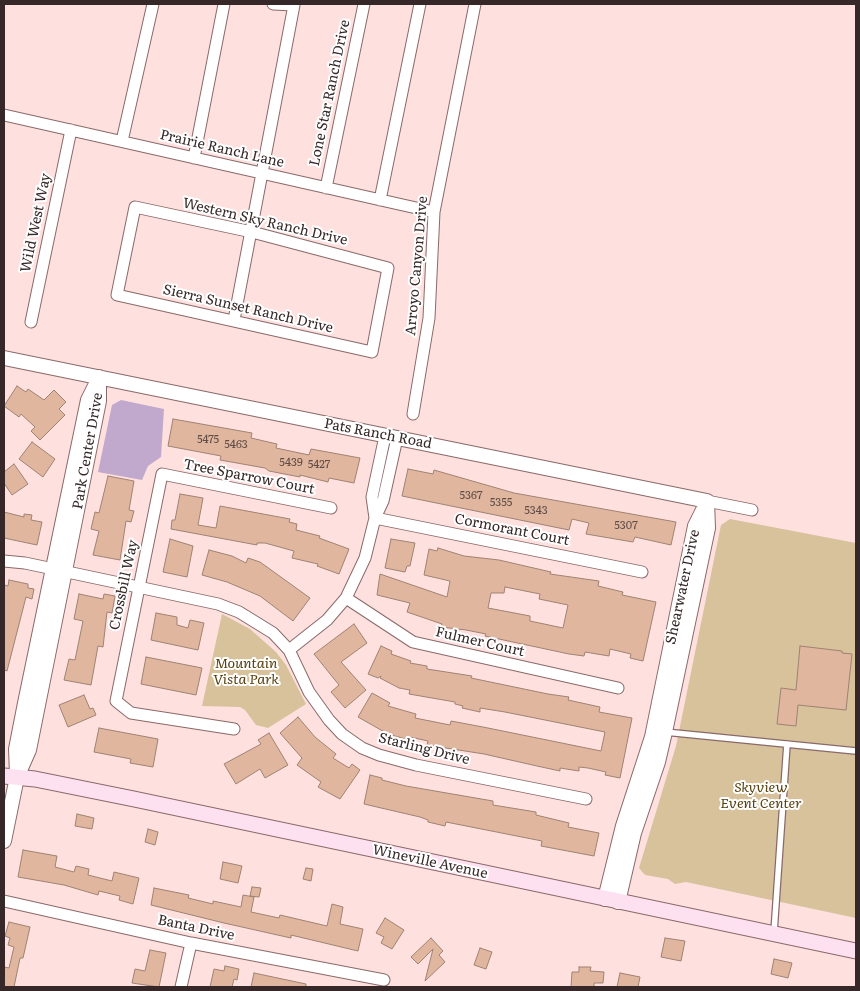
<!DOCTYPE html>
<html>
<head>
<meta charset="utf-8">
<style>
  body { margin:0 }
  #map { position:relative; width:860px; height:991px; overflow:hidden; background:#fee0df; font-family:Literata,serif }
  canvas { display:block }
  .frame { position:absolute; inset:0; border:5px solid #362828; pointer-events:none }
</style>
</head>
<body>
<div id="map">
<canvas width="860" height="991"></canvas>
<div class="frame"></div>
</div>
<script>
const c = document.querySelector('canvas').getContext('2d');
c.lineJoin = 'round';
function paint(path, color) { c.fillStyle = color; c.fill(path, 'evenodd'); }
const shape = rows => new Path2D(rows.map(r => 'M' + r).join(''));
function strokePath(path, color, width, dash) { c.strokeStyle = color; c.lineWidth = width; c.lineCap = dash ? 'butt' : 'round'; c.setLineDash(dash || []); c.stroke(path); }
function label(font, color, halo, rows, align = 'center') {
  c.font = font + ' Literata,serif'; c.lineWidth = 4; c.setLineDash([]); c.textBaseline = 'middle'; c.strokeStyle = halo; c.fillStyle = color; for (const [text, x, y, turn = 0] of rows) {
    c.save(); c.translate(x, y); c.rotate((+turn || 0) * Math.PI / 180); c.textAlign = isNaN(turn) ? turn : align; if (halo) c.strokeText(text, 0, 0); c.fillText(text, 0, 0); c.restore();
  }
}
paint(shape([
  [730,519,856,543,856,918,686,882,675,884,668,879,645,875,639,868,676,746,721,525],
  [222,614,250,629,276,652,286,665,306,704,268,728,256,725,245,710,240,707,202,706]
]), '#d7c29b');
paint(shape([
  [121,400,164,409,161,457,148,466,142,480,98,472,112,405]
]), '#c1a9ce');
const building = shape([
  [17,386,26,392,28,389,44,400,54,390,66,402,59,409,65,415,40,440,31,431,35,427,21,414,19,417,4,406,17,386],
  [173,419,252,433,251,438,277,444,276,448,309,455,311,449,360,458,354,483,329,478,328,482,300,475,300,477,269,471,265,468,220,460,221,456,168,446,173,419],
  [32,442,55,459,43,477,19,459,32,442],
  [14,464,28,484,12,495,4,483,4,472,14,464],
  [408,469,433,474,434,470,514,493,676,522,671,545,635,537,633,542,586,534,589,523,572,519,569,530,402,496,408,469],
  [108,476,134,481,129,510,134,511,131,522,126,521,120,560,93,555,99,531,91,529,95,512,99,513,108,476],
  [180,494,203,498,198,525,216,528,220,506,290,519,289,522,297,524,296,530,320,536,319,538,349,549,339,574,317,566,318,564,292,558,294,551,265,543,257,543,257,545,171,529,172,520,175,520,180,494],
  [4,512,24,517,24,514,32,515,31,520,42,522,37,545,4,538,4,512],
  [170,539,193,546,187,577,163,572,170,539],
  [391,539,415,543,410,566,407,566,405,572,385,568,391,539],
  [438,548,464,556,499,560,551,572,550,574,599,581,598,586,623,592,622,595,656,602,643,661,630,658,631,654,610,649,609,656,585,652,584,656,569,654,485,636,486,634,466,630,441,627,442,624,407,612,410,603,377,595,380,574,447,597,450,581,424,575,429,549,437,551,438,548],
  [505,587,540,594,539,599,568,605,563,628,530,621,530,616,488,608,491,593,504,593,505,587],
  [209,550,232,556,246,563,248,558,260,562,310,598,293,621,260,596,227,582,202,575,209,550],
  [9,580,28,584,28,588,34,589,32,599,26,597,7,671,4,670,4,585,8,586,9,580],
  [79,594,103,599,104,594,115,596,112,613,107,612,103,647,98,646,91,685,64,680,69,659,75,660,83,621,74,619,79,594],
  [156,613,177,617,177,625,188,628,190,620,204,623,198,650,151,640,156,613],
  [354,624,367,643,341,662,366,690,345,708,331,692,339,685,314,654,354,624],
  [381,646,392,651,391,654,411,661,410,663,427,666,427,669,472,676,471,678,548,694,569,697,568,700,600,707,599,712,632,718,620,778,605,775,606,772,588,768,579,767,579,771,560,768,560,771,537,766,484,754,427,745,428,741,410,737,409,740,388,734,358,717,372,693,390,703,388,706,416,714,415,718,450,725,451,721,483,727,601,751,605,732,505,712,480,708,480,712,462,708,463,706,455,704,455,702,409,694,410,690,399,688,380,678,381,676,378,678,368,674,381,646],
  [800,646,842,651,842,653,852,654,846,710,798,705,796,726,777,724,781,688,796,690,800,646],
  [146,657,202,668,196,695,141,684,146,657],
  [84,695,90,709,93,708,96,715,68,727,59,705,84,695],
  [298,717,315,737,336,754,333,758,349,768,352,764,360,770,340,799,318,787,321,782,297,765,302,758,280,733,298,717],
  [99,728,158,739,153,767,130,763,131,759,94,752,99,728],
  [269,733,288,765,265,778,260,769,236,784,224,764,261,744,258,740,269,733],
  [370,775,382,778,382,780,406,786,493,801,493,805,536,812,536,815,569,823,568,827,599,833,594,856,541,846,542,841,446,822,445,826,428,822,428,820,420,817,364,804,370,775],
  [77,814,94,818,92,829,75,826,77,814],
  [148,829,158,832,155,845,145,842,148,829],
  [23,850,57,856,55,867,74,872,76,866,89,869,88,875,112,881,114,872,139,878,133,904,119,900,120,896,99,891,98,895,64,885,18,877,23,850],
  [223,862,242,866,238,883,220,879,223,862],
  [306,868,313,869,311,881,303,879,306,868],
  [252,887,261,888,259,897,250,896,252,887],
  [154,888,189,895,188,898,213,904,213,901,241,907,243,895,254,897,251,912,279,918,280,915,327,926,332,904,343,907,340,924,363,929,358,951,291,935,291,938,224,923,151,905,154,888],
  [385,918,404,930,392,949,381,943,384,937,376,933,385,918],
  [9,922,30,927,23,958,20,958,14,987,4,987,4,967,9,968,14,947,8,945,10,938,5,936,9,922],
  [431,938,443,951,439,955,445,962,425,981,433,949,418,964,411,957,431,938],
  [665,938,685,941,681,961,661,957,665,938],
  [480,948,492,952,486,969,474,965,480,948],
  [150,950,166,953,159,987,132,983,135,969,145,971,150,950],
  [774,959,792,963,788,978,771,974,774,959],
  [225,966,239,969,237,980,234,979,232,987,210,987,214,969,224,971,225,966],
  [579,967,591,967,590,971,604,972,603,983,594,983,594,987,571,987,572,972,579,972,579,967],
  [254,973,306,984,306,987,251,987,254,973],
  [620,973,640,977,638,987,617,987,620,973]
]);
paint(building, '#e0b69f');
strokePath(building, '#9f8272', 1);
const service = shape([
  [665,732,856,751],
  [774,932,787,744]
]);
const minor = shape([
  [4,115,434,212],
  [122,141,153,4],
  [194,158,224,4],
  [326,188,364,4],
  [380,200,420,4],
  [135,207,252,232,388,268,372,352,117,295,135,207],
  [234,320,294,5,273,4],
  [31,322,71,130],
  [413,414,429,318,434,212,475,4],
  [707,501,752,510],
  [375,518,642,572],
  [375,518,372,497,385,436],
  [4,561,25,563,218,604,239,612,273,633,289,650,309,692,329,720,342,734,362,748,379,755,416,765,586,799],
  [346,598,413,642,618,688],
  [289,650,327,620,346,598,365,558,375,518,383,501,397,438],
  [234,729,131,713,116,701,162,474,331,508],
  [4,901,191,943,384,980],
  [181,987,191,943]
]);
const tertiary = shape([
  [4,358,707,501],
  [17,774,16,749,25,703,88,400,98,380],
  [4,841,17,777,29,750,99,401,99,377],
  [605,899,623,826,652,737,695,526,706,504],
  [618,902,634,833,658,762,665,732,708,528,707,501]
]);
const secondary = shape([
  [4,776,35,779,134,799,856,951]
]);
strokePath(service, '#8a6969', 8);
strokePath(minor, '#8a6969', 13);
strokePath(tertiary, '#8a6969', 16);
strokePath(secondary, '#8a6969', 17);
strokePath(service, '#fff', 5.5);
strokePath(minor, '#fff', 11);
strokePath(tertiary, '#fff', 14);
strokePath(secondary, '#fee1f1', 15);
label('11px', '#604c46', null, [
  ["5475",208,440],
  ["5463",236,445],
  ["5439",291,463],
  ["5427",319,465],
  ["5367",471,496],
  ["5355",501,503],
  ["5343",536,511],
  ["5307",626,526]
]);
label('14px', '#362828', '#fff', [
  ["Lone Star Ranch Drive",330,93,-78],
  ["Prairie Ranch Lane",222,149,13],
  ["Western Sky Ranch Drive",265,222,13],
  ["Wild West Way",36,223,-78],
  ["Arroyo Canyon Drive",417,266,-85],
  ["Sierra Sunset Ranch Drive",248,309,13],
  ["Pats Ranch Road",378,434,11],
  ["Park Center Drive",88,451,-80],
  ["Tree Sparrow Court",249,477,11],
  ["Cormorant Court",512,530,11],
  ["Crossbill Way",124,585,-78],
  ["Shearwater Drive",683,587,-78],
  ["Fulmer Court",480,642,13],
  ["Starling Drive",424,749,14],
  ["Wineville Avenue",430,862,12],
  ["Banta Drive",196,928,12]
]);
label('italic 14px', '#57400f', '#fff', [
  ["Mountain",246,664],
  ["Vista Park",246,680],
  ["Skyview",761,788],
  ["Event Center",761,804]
]);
</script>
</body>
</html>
